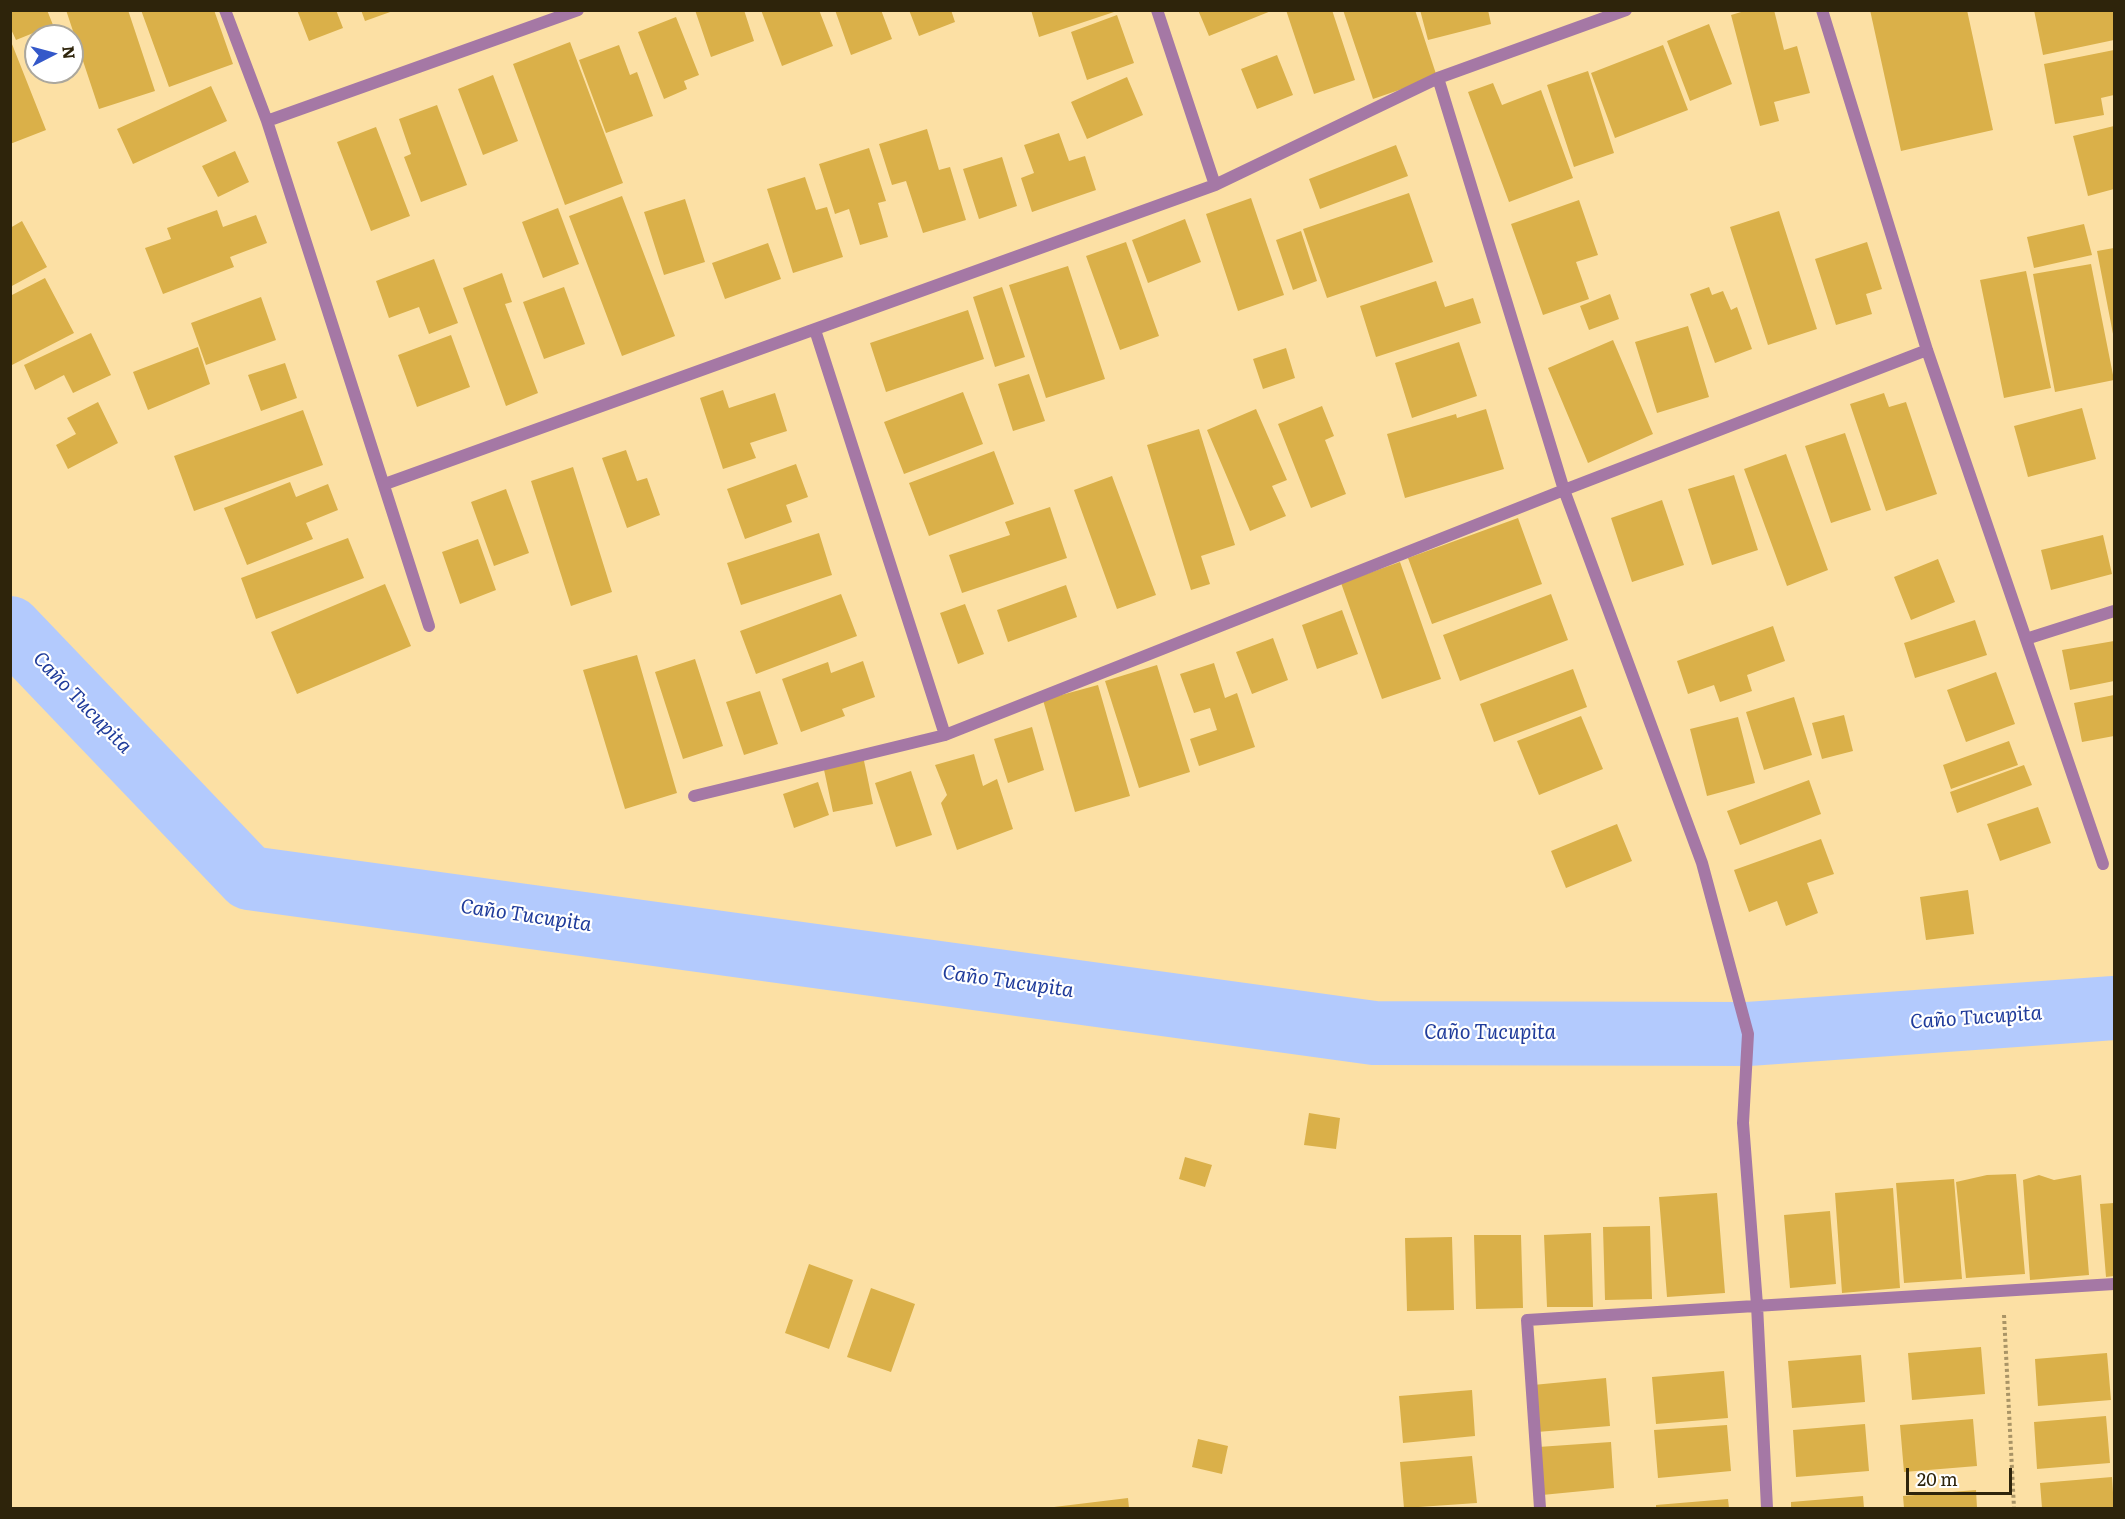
<!DOCTYPE html>
<html>
<head>
<meta charset="utf-8">
<style>
  body { margin:0 }
  #map { position:relative; width:2125px; height:1519px; overflow:hidden; background:#fce0a4; font-family:Literata,serif }
  canvas { display:block }
  .frame { position:absolute; inset:0; border:12px solid #2e240b; pointer-events:none }
  .north { position:absolute; left:24px; top:24px; width:60px; height:60px; box-sizing:border-box; background:#fff; border:2px solid #aba79d; border-radius:50%; rotate:84deg; font-size:16px; font-weight:700; line-height:24px; text-align:center; color:#2e240b }
  .north::after { content:''; display:block; margin:auto; width:21px; height:27px; background:#3458c9; clip-path:polygon(50% 0,100% 100%,50% 72%,0 100%) }
  .scale { position:absolute; left:1906px; top:1468px; width:106px; height:27px; box-sizing:border-box; border:3px solid #2e240b; border-top:0; padding-left:8px; font-size:18px; line-height:21px; white-space:nowrap; color:#2e240b; -webkit-text-stroke:4px #fff; paint-order:stroke }
</style>
</head>
<body>
<div id="map">
<canvas width="2125" height="1519"></canvas>
<div class="frame"></div>
<div class="north">N</div>
<div class="scale">20 m</div>
</div>
<script>
const c = document.querySelector('canvas').getContext('2d');
c.lineJoin = 'round';
const shape = rows => new Path2D(rows.map(r => 'M' + r).join(''));
function strokePath(path, color, width, dash) { c.strokeStyle = color; c.lineWidth = width; c.lineCap = dash ? 'butt' : 'round'; c.setLineDash(dash || []); c.stroke(path); }
function paint(path, color) { c.fillStyle = color; c.fill(path, 'evenodd'); }
function label(font, color, halo, rows, align = 'center') {
  c.font = font + ' Literata,serif'; c.lineWidth = 4.5; c.setLineDash([]); c.textBaseline = 'middle'; c.strokeStyle = halo; c.fillStyle = color; for (const [text, x, y, turn = 0] of rows) {
    c.save(); c.translate(x, y); c.rotate((+turn || 0) * Math.PI / 180); c.textAlign = isNaN(turn) ? turn : align; if (halo) c.strokeText(text, 0, 0); c.fillText(text, 0, 0); c.restore();
  }
}
strokePath(shape([
  [10,628,249,878,1374,1033,1748,1034,2114,1008]
]), '#b3cafd', 64);
paint(shape([
  [10,10,47,10,53,25,16,40,10,27],
  [66,10,128,10,155,91,99,109],
  [141,10,214,10,233,64,169,87],
  [297,10,336,10,343,28,309,41],
  [361,10,393,10,393,11,365,21],
  [695,10,744,10,754,41,711,57],
  [761,10,819,10,833,46,782,66],
  [835,10,881,10,892,39,851,55],
  [909,10,951,10,955,22,919,36],
  [1031,10,1117,10,1117,11,1039,37],
  [1198,10,1271,10,1271,11,1209,36],
  [1286,10,1332,10,1355,80,1314,94],
  [1343,10,1415,10,1437,77,1373,99],
  [1420,10,1488,10,1491,24,1428,40],
  [1748,10,1774,10,1784,50,1797,46,1810,93,1774,102,1779,121,1760,126,1731,15],
  [1870,10,1967,10,1993,130,1901,151],
  [2034,10,2114,10,2114,40,2043,55],
  [1117,15,1134,63,1087,80,1071,32],
  [676,17,699,75,684,81,687,89,664,99,638,32],
  [1709,24,1732,84,1690,101,1667,41],
  [10,39,46,130,10,144],
  [570,42,623,183,565,205,513,64],
  [619,45,630,75,637,72,653,116,606,133,579,60],
  [1663,45,1688,110,1615,138,1591,73],
  [2114,50,2114,95,2101,98,2104,115,2055,124,2044,64],
  [1277,55,1293,95,1257,109,1241,69],
  [1588,71,1614,153,1574,167,1547,85],
  [493,75,518,141,483,155,458,89],
  [1127,77,1143,115,1087,139,1071,102],
  [1493,83,1502,105,1541,90,1573,178,1509,202,1468,92],
  [211,86,227,121,133,164,117,129],
  [437,105,467,185,421,202,404,157,411,154,399,119],
  [2114,126,2114,189,2088,196,2073,136],
  [376,127,410,216,371,231,337,142],
  [927,129,939,170,950,167,966,220,923,233,906,181,892,185,879,144],
  [1059,133,1069,161,1085,156,1096,190,1032,212,1021,178,1034,173,1024,145],
  [1396,145,1408,176,1320,209,1309,179],
  [869,148,886,201,878,203,888,237,860,245,849,209,835,214,819,164],
  [235,151,249,182,218,197,202,166],
  [1002,157,1017,206,979,219,963,169],
  [805,177,816,210,827,207,843,257,793,273,767,189],
  [1409,193,1433,262,1327,298,1303,229],
  [622,196,675,336,622,356,569,216],
  [1251,198,1284,295,1238,311,1206,214],
  [685,199,705,262,664,275,644,212],
  [1579,200,1598,255,1576,262,1589,299,1543,315,1511,224],
  [558,208,579,264,543,278,522,222],
  [217,210,223,227,256,215,267,243,230,257,234,267,163,294,145,248,171,239,167,228],
  [1779,211,1817,329,1768,345,1730,227],
  [1185,219,1201,262,1148,283,1132,240],
  [22,221,47,267,10,287,10,228],
  [2084,224,2092,255,2034,268,2027,237],
  [1301,231,1317,281,1293,290,1276,240],
  [1126,242,1159,336,1120,350,1086,256],
  [1867,242,1882,289,1866,294,1872,314,1836,325,1815,259],
  [768,243,781,279,725,299,712,263],
  [2114,248,2114,334,2113,334,2097,251],
  [434,259,458,323,429,334,419,307,389,318,376,281],
  [2091,264,2114,380,2055,392,2033,274],
  [1068,266,1105,379,1046,398,1009,285],
  [2026,271,2051,388,2004,398,1980,280],
  [502,273,512,302,505,304,538,393,506,406,463,288],
  [45,278,74,333,10,366,10,296],
  [1436,281,1445,307,1473,298,1481,323,1376,357,1360,306],
  [564,287,585,344,544,359,523,302],
  [1002,287,1025,357,995,367,973,297],
  [1709,287,1712,295,1723,291,1731,310,1737,307,1752,349,1715,363,1690,294],
  [1610,294,1619,319,1589,330,1580,306],
  [261,297,276,340,206,365,191,323],
  [968,310,984,359,886,392,870,343],
  [1688,326,1709,397,1657,413,1635,342],
  [91,333,111,375,73,393,64,375,35,390,24,365],
  [451,335,470,387,417,407,398,355],
  [1613,340,1653,434,1588,463,1548,368],
  [1459,342,1477,396,1412,418,1395,363],
  [198,347,210,384,148,410,133,372],
  [1286,348,1295,378,1263,389,1253,359],
  [285,363,297,398,261,411,248,375],
  [1029,374,1045,421,1013,431,998,384],
  [723,390,729,408,775,393,787,431,750,443,756,458,723,469,700,398],
  [963,392,983,444,904,474,884,422],
  [1884,393,1889,407,1906,402,1937,494,1886,511,1850,404],
  [98,402,118,443,68,469,56,445,76,434,67,418],
  [1322,406,1334,436,1325,440,1346,494,1311,508,1278,424],
  [2082,408,2096,459,2028,477,2014,426],
  [1256,409,1287,480,1272,486,1286,516,1250,531,1207,430],
  [1486,409,1504,469,1405,498,1387,434,1456,414,1457,418],
  [303,410,323,465,194,511,174,456],
  [1199,429,1235,545,1201,556,1210,584,1191,590,1147,445],
  [1845,433,1871,510,1831,523,1805,446],
  [626,450,637,481,647,478,660,515,627,528,602,458],
  [994,451,1014,504,929,536,909,483],
  [1786,454,1828,570,1787,586,1744,469],
  [796,464,808,497,786,505,792,522,745,539,727,489],
  [573,467,612,592,571,606,531,481],
  [1734,475,1758,550,1712,565,1688,489],
  [1112,476,1156,595,1117,609,1074,490],
  [290,482,296,497,328,484,338,510,306,523,313,539,247,565,224,508],
  [506,489,529,553,494,566,471,502],
  [1662,500,1684,565,1632,582,1611,518],
  [1050,507,1067,558,962,593,949,555,1010,535,1005,522],
  [1518,518,1542,584,1432,624,1408,558],
  [819,533,832,575,741,605,727,563],
  [2103,535,2112,574,2051,590,2041,550],
  [348,538,364,578,256,619,241,578],
  [478,539,496,590,460,604,442,552],
  [1938,559,1955,602,1911,620,1894,577],
  [1400,562,1441,679,1382,699,1341,583],
  [385,584,411,646,297,694,271,632],
  [1066,585,1077,617,1008,642,997,610],
  [841,594,857,636,756,674,740,631],
  [1551,594,1568,640,1460,681,1443,635],
  [965,604,984,654,958,664,940,613],
  [1342,610,1358,654,1317,669,1302,625],
  [1975,620,1987,655,1915,678,1904,643],
  [1773,626,1785,661,1747,675,1752,691,1720,702,1714,685,1688,694,1677,661],
  [1273,638,1288,680,1252,694,1236,652],
  [2114,641,2114,681,2070,690,2062,650],
  [637,655,677,793,625,809,583,670],
  [695,659,723,746,683,759,655,672],
  [863,661,875,697,842,709,845,716,801,732,782,679,828,662,831,673],
  [1214,663,1225,698,1237,693,1255,747,1199,766,1190,739,1217,730,1210,708,1194,713,1180,674],
  [1157,665,1190,772,1139,788,1105,681],
  [1573,669,1587,707,1494,742,1480,704],
  [1996,672,2015,724,1966,742,1947,690],
  [1098,685,1130,796,1075,812,1043,700],
  [760,691,778,744,744,755,726,702],
  [2114,695,2114,736,2082,742,2074,703],
  [1794,697,1812,755,1764,770,1746,712],
  [1844,715,1853,751,1822,759,1812,723],
  [1581,716,1603,769,1539,795,1517,741],
  [1738,717,1755,783,1707,796,1690,729],
  [1032,727,1044,770,1008,783,994,739],
  [2009,741,2018,765,1951,789,1943,765],
  [974,754,983,786,997,779,1013,829,957,850,941,803,947,795,935,765],
  [863,756,873,804,833,812,823,765],
  [2024,765,2032,785,1957,813,1950,792],
  [911,771,932,835,896,847,875,783],
  [1809,780,1821,814,1740,845,1727,811],
  [818,782,829,815,794,828,783,794],
  [2038,807,2051,843,2000,861,1987,824],
  [1617,824,1632,861,1566,888,1551,851],
  [1821,839,1834,874,1807,883,1818,913,1786,926,1777,901,1749,912,1734,870],
  [1968,890,1974,934,1926,940,1920,897],
  [1309,1113,1340,1118,1336,1149,1304,1145],
  [1185,1157,1212,1165,1205,1187,1179,1179],
  [2016,1174,2025,1274,1966,1278,1956,1182,1987,1175],
  [2039,1175,2054,1180,2081,1175,2089,1275,2030,1280,2023,1180],
  [1954,1179,1962,1279,1904,1283,1896,1183],
  [1893,1188,1900,1288,1842,1293,1835,1193],
  [1717,1193,1725,1293,1667,1297,1659,1197],
  [2114,1203,2114,1276,2106,1277,2100,1204],
  [1830,1211,1836,1284,1790,1288,1784,1215],
  [1650,1226,1652,1299,1605,1300,1603,1227],
  [1591,1233,1593,1307,1547,1307,1544,1235],
  [1474,1235,1521,1235,1523,1308,1476,1309],
  [1452,1237,1454,1310,1407,1311,1405,1238],
  [809,1264,853,1280,829,1349,785,1333],
  [871,1288,915,1304,891,1372,847,1357],
  [1981,1347,1985,1394,1912,1400,1908,1353],
  [2107,1353,2111,1400,2038,1406,2035,1359],
  [1861,1355,1865,1402,1792,1408,1788,1361],
  [1724,1371,1728,1418,1656,1424,1652,1377],
  [1606,1378,1610,1426,1537,1432,1533,1385],
  [1472,1390,1475,1436,1403,1443,1399,1396],
  [2106,1416,2110,1463,2037,1469,2034,1422],
  [1973,1419,1977,1466,1904,1472,1900,1425],
  [1865,1424,1869,1471,1796,1477,1793,1430],
  [1727,1425,1731,1471,1658,1478,1654,1430],
  [1198,1439,1228,1446,1222,1474,1192,1467],
  [1611,1442,1614,1488,1542,1495,1538,1447],
  [1472,1456,1477,1503,1404,1508,1400,1462],
  [2112,1477,2114,1508,2042,1508,2040,1483],
  [1976,1490,1977,1508,1904,1508,1903,1496],
  [1863,1496,1864,1508,1791,1508,1791,1502],
  [1128,1498,1129,1508,1054,1508,1054,1507],
  [1728,1499,1729,1508,1656,1508,1656,1505]
]), '#dab049');
strokePath(shape([
  [2004,1315,2014,1508]
]), '#a99466', 4, [3, 3]);
strokePath(shape([
  [225,10,267,121,429,626],
  [1157,10,1215,185],
  [1822,10,1927,350,2103,864],
  [1438,78,1564,490,1702,863,1748,1034,1743,1123,1757,1305,1767,1508],
  [267,121,578,10],
  [815,330,945,735],
  [385,484,1215,185,1438,78,1626,10],
  [2026,639,2114,611],
  [694,796,945,735,1564,490,1927,350],
  [1540,1508,1527,1320,2114,1284]
]), '#a578a5', 12);
label('italic 20px', '#203c9b', '#fff', [
  ["Caño Tucupita",82,703,46],
  ["Caño Tucupita",526,916,8],
  ["Caño Tucupita",1008,982,8],
  ["Caño Tucupita",1976,1018,-4],
  ["Caño Tucupita",1490,1033]
]);
</script>
</body>
</html>
